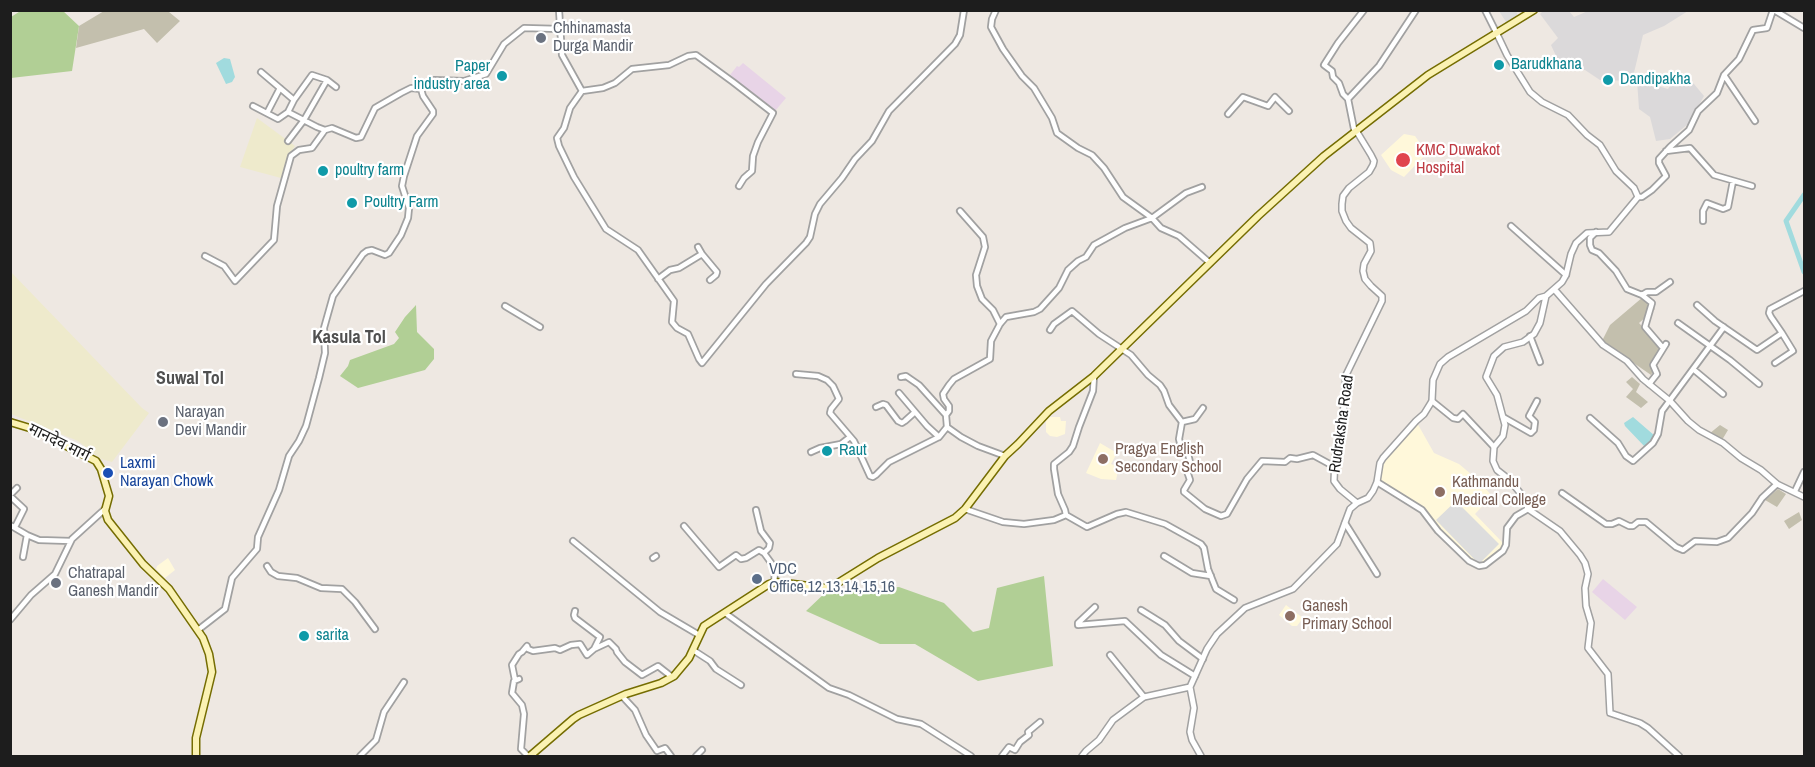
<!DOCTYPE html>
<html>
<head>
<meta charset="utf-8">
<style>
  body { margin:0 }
  #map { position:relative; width:1815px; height:767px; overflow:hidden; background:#eee8e2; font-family:"Archivo Narrow",sans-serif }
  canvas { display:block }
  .frame { position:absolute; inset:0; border:12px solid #1d1d1d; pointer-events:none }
</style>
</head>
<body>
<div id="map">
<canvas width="1815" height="767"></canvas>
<div class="frame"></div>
</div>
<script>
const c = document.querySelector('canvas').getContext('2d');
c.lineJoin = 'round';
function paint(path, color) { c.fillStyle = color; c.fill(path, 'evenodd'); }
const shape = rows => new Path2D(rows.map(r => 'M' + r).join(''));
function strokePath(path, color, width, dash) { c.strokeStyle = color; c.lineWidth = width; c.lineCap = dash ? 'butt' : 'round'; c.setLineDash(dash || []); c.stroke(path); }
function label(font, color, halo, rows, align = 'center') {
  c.font = font + ' "Archivo Narrow","Noto Sans Devanagari",sans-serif'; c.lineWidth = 4.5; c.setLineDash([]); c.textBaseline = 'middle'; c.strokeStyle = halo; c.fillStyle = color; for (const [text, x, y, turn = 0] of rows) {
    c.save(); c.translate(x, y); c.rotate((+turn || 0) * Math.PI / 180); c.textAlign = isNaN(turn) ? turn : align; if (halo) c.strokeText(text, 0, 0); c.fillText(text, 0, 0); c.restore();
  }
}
paint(shape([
  [1544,10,1569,11,1574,17,1588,11,1688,11,1664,26,1643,35,1632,81,1600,80,1585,70,1563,71,1551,45,1558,38,1540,14],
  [1679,74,1694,84,1704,96,1688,124,1670,139,1656,141,1650,117,1639,109,1637,80,1668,89]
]), '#dbd9da');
paint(shape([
  [743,63,786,98,775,111,773,109,771,111,731,78,732,76,730,75,737,66,739,67],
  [1603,579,1637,607,1625,620,1592,592]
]), '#e8d4e7');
paint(shape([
  [1404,134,1415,136,1427,153,1404,177,1391,170,1381,155],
  [1049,417,1060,417,1061,421,1066,421,1065,434,1057,437,1050,436,1046,432,1046,418],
  [1416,421,1434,453,1459,464,1478,480,1492,496,1475,514,1503,543,1501,550,1486,562,1479,566,1469,561,1438,531,1422,510,1377,482,1380,463],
  [1100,443,1117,453,1111,464,1119,467,1116,480,1101,479,1086,473],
  [168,558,175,570,165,578,156,569,157,566],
  [1286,605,1303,618,1297,626,1292,626,1279,615]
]), '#fff8da');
paint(shape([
  [104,11,170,11,169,12,180,21,157,43,144,29,76,48,79,26],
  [1643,297,1655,309,1639,323,1665,351,1651,375,1602,341,1610,325],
  [1632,377,1640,384,1636,392,1648,402,1641,408,1626,397,1633,389,1626,382],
  [1720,425,1728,430,1722,440,1709,434],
  [1778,489,1786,494,1777,507,1765,500],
  [1799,512,1802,520,1789,529,1784,521]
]), '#c3bfad');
paint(shape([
  [257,118,295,146,287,158,281,178,240,167],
  [11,272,142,408,149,413,112,462,101,459,78,441,11,414]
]), '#eeeacc');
paint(shape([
  [22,10,63,11,79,26,72,71,11,78,11,17],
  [416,305,417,332,434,349,434,359,425,370,358,388,340,376,348,366,350,360,394,344,399,338,395,332,405,317],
  [1044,576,1053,666,978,681,915,644,880,644,806,611,826,592,899,587,944,603,973,632,989,628,997,588]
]), '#b1cf95');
paint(shape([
  [1499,11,1516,11,1519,18,1508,25],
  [1456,501,1499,544,1479,564,1436,520]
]), '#ddd');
paint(shape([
  [224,58,230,59,235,77,232,82,226,84,216,63],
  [1633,417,1655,436,1645,447,1625,426,1624,423]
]), '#a1dbde');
strokePath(shape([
  [1804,195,1786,221,1804,272]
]), '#a1dbde', 5);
const minor = shape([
  [559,10,562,55,582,91],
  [996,10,992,19,991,27,1003,49,1022,76,1034,88,1052,118,1057,133,1078,148,1092,155,1104,168,1123,197,1152,218,1161,228,1179,236,1210,263],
  [1485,10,1496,32],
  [1774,10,1804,28],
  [261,72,294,100],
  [1724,75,1755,121],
  [1348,99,1379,66,1416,10],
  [253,106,278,119,288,112,294,100,312,75,327,80,336,87],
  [288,112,317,127,325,130],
  [267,113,280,88],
  [1228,114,1243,97,1268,106,1275,97,1289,111],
  [1357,132,1354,129,1348,99,1343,94,1339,83,1333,77,1332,71,1324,65,1338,43,1364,10],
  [288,141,304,120,327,80],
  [1666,151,1690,148,1714,175,1752,186],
  [739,186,744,178,752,171,753,156,758,142,773,113,733,82,696,55,688,56,669,65,632,69,615,83,603,88,582,91,570,108,564,128,557,138,559,146,574,177,606,229,638,250,674,301,672,322,677,328,688,334,699,359,702,363,766,284,806,243,810,237,815,214,820,204,842,178,855,159,872,141,889,111,955,44,960,35,964,10],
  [1638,197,1642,197,1652,190,1666,176,1659,163,1659,159,1670,147,1689,130,1698,111,1717,93,1724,75,1739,59,1753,30,1767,28,1773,10],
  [960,211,983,237,985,247,976,275,977,286,982,299,993,310,1000,324],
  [1703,221,1703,211,1707,203,1723,209,1728,207,1733,181],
  [1511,226,1566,275],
  [1596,232,1590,238,1590,245,1592,250,1599,253,1616,271,1627,289,1642,295,1652,303,1645,327,1663,348],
  [702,254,717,272,716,275,710,280],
  [205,256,224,266,235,281,274,240,277,206,291,156,299,150,312,148,325,130,332,128,356,138,361,137,375,108,401,93,411,88,421,89,434,80,464,81,486,74,504,44,524,28,560,29],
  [658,279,670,270,679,268,702,254,698,247],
  [1642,295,1647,292,1656,292,1670,282],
  [1697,305,1715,321,1757,350,1782,333,1771,317,1769,313,1770,309,1804,291],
  [505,306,540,327],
  [1678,323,1730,360,1759,384],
  [1050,330,1054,324,1072,311,1099,334,1131,355,1148,375,1160,385,1164,391,1169,405,1182,422,1179,439,1180,443,1187,450,1190,462,1187,471,1190,480,1184,490,1184,492,1205,509,1221,516,1227,514,1247,479,1262,461,1285,462,1290,458,1297,459,1313,455,1335,467],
  [1530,336,1540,362],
  [1775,363,1793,351,1782,333],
  [1693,369,1723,394],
  [796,374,818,376,827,380,833,386,839,399,831,409,830,413,854,441,870,476,873,477,876,475,889,462,939,437,947,427],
  [1094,376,1093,391,1079,427,1073,446,1069,452,1054,464,1054,469,1058,494,1065,510,1066,515,1087,527,1117,514,1126,512,1165,524,1201,544,1204,548,1208,569,1216,589,1234,600],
  [901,377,906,376,919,385,946,415],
  [1649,384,1657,374,1653,365,1666,344],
  [899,393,927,426,939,437],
  [1432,401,1453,418,1458,419,1463,414,1494,447],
  [876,407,883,404,886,405,898,421,902,423,905,421,915,412],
  [1503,417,1531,433,1534,430,1535,422,1529,416,1537,401],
  [1590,418,1618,443,1626,456,1633,461,1653,443,1658,434,1662,411,1724,327],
  [1182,422,1195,419,1203,408],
  [811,452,820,448,841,444,850,437],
  [1005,456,978,446,961,437,947,427,946,415,949,411,949,406,944,399,943,394,949,385,954,379,990,359,991,341,1000,324,1006,317,1034,312,1040,309,1059,288,1068,270,1078,261,1086,257,1094,245,1125,228,1152,218,1186,193,1202,187],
  [1377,482,1422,510,1438,531,1469,561,1479,566,1485,565,1503,551,1506,545,1507,528,1516,516,1528,509],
  [1795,491,1804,472],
  [1562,493,1606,524,1612,524,1619,521,1629,526,1633,526,1638,522,1646,522,1676,547,1683,550,1695,541,1717,542,1728,538,1752,513,1762,498,1777,484],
  [10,495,17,488],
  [10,496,24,509,15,527],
  [965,509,1003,522,1024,524,1054,520,1066,515],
  [756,510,761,531,770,543,769,548,764,553],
  [1345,523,1377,574],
  [10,525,27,535,39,540,71,541],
  [684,526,719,567,736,555,741,559,746,558,759,550,764,553,772,564,775,572,774,583],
  [573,541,660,612,699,635],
  [1164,556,1192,573,1211,576],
  [23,557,27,535],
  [653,558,656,556],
  [267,566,271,572,278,576,297,578,321,588,342,589,355,602,375,629],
  [1095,607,1078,623,1078,625,1125,621,1161,655,1195,676],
  [1141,610,1165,625,1179,641,1203,659],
  [575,611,574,615,575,618,600,637,594,649,609,642,616,649,617,652,625,662,642,675,658,666,672,677],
  [725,613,829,688,849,695,897,719,921,724,971,756],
  [10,620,31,595,55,574,72,539,105,509],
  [198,630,225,609,232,578,257,549,258,537,279,490,289,456,299,441,306,426,319,378,325,353,324,328,333,296,363,254,367,251,372,250,385,255,389,253,401,235,408,218,409,208,402,186,404,176,417,136,433,114,433,111,423,96,421,89],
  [693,650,710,661,716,669,741,685],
  [1110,655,1144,697],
  [519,679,514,681,512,693,522,705,524,714,521,749,528,756],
  [515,680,512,665,519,654,522,652,527,646,528,649,533,651,555,648,560,650,571,645,580,644,587,655,594,649],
  [622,696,635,710,646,735,657,751,665,748,671,756],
  [360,756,376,740,384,712,404,682],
  [696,756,702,750],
  [1002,756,1009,747,1015,750,1020,742,1029,735,1028,732,1040,722]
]);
const tertiary = shape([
  [1496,32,1507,55,1530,92,1542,102,1568,115,1587,135,1600,145,1616,171,1634,188,1638,197,1609,232,1587,233,1576,243,1571,254,1566,275,1562,282,1546,296,1540,323,1534,334,1523,342,1504,347,1494,356,1486,377,1497,395,1505,425,1503,436,1494,447,1493,461,1497,470,1511,481,1517,489,1525,499,1528,509,1560,531,1580,555,1585,563,1588,574,1585,588,1586,606,1591,623,1588,648,1608,674,1610,713,1640,723,1648,728,1679,756],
  [1357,132,1371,155,1374,161,1373,165,1369,172,1349,188,1343,196,1342,204,1342,211,1346,221,1351,228,1370,243,1371,251,1364,264,1363,271,1365,279,1371,286,1382,296,1382,301,1346,375,1343,417,1335,458,1334,481,1340,489,1357,503],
  [1554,289,1603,345,1627,361,1643,379,1670,401,1688,421,1699,430,1723,443,1741,458,1761,470,1777,484,1804,497],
  [1190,687,1207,649,1217,634,1245,608,1293,589,1337,544,1350,509,1357,503,1368,498,1373,491,1377,482,1380,463,1383,458,1416,421,1424,414,1432,401,1433,380,1440,364,1448,357,1526,311,1539,298,1546,296],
  [1190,687,1194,708,1190,732,1192,740,1201,756],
  [1082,756,1086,751,1099,740,1113,720,1144,697,1190,687]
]);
const secondary = shape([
  [10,422,33,429,96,461,101,469,109,496,105,511,108,520,143,564,169,589,203,638,209,654,212,672,196,738,196,756],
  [530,756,573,719,579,715,626,694,661,683,674,676,689,658,704,626,769,584,776,582,826,588,833,586,878,558,955,518,965,509,1005,456,1018,444,1049,411,1094,376,1258,216,1324,156,1428,75,1534,10]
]);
strokePath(minor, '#a1a1a1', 8);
strokePath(tertiary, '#a1a1a1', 8);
strokePath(secondary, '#756d02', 9);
strokePath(minor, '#fff', 4.5);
strokePath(tertiary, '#fff', 5);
strokePath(secondary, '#fbf2b3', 6);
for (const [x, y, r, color] of [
  [541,38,6,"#6b7280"],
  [1499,65,6,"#0f9aa8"],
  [502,76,6,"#0f9aa8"],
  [1608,80,6,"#0f9aa8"],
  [1403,160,8,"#e0444e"],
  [323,171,6,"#0f9aa8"],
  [352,203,6,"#0f9aa8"],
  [163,422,6,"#6b7280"],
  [827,451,6,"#0f9aa8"],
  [1103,459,6,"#8d6e63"],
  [108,473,6,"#1a4fb4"],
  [1440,492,6,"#8d6e63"],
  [757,579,6,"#5c6f8a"],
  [56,583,6,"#6b7280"],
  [1290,616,6,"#8d6e63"],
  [304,636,6,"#0f9aa8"]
]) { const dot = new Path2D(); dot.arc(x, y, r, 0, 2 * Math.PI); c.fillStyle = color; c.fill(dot); strokePath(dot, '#fff', 2); }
label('16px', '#5b616d', '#fff', [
  ["Chhinamasta",553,29],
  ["Durga Mandir",553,47],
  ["Narayan",175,413],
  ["Devi Mandir",175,431],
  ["Chatrapal",68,574],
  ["Ganesh Mandir",68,592]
], 'left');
label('16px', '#0d838f', '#fff', [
  ["Barudkhana",1511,65],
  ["Paper",490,67,"right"],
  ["industry area",490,85,"right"],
  ["Dandipakha",1620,80],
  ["poultry farm",335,171],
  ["Poultry Farm",364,203],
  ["Raut",839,451],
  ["sarita",316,636]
], 'left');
label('16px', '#be3a42', '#fff', [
  ["KMC Duwakot",1416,151],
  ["Hospital",1416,169]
], 'left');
label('16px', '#1d1d1d', '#fff', [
  ["Rudraksha Road",1342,424,-82],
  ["मानदेव मार्ग",59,443,26]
]);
label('16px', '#785e54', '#fff', [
  ["Pragya English",1115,450],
  ["Secondary School",1115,468],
  ["Kathmandu",1452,483],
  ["Medical College",1452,501],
  ["Ganesh",1302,607],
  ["Primary School",1302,625]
], 'left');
label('16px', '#164399', '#fff', [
  ["Laxmi",120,464],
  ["Narayan Chowk",120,482]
], 'left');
label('16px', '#4e5e75', '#fff', [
  ["VDC",769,570],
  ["Office,12,13,14,15,16",769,588]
], 'left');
label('bold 18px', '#505050', '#fff', [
  ["Kasula Tol",349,338],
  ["Suwal Tol",190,379]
]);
</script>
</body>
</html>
